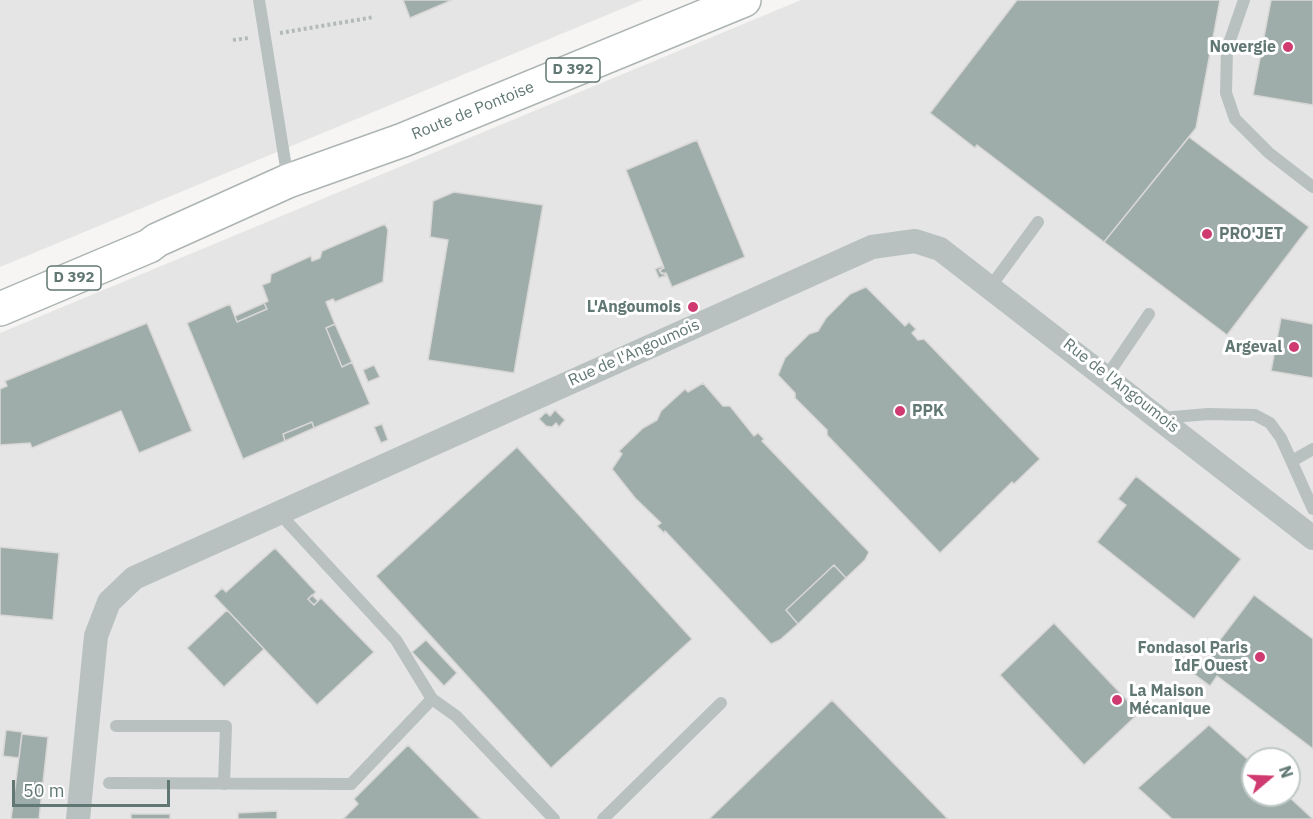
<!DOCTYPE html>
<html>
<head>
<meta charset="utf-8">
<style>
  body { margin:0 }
  #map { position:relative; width:1313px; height:819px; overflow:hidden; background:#f7f5f4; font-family:"IBM Plex Sans",sans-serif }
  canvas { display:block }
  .north { position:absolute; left:1241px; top:747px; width:60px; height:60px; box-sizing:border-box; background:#fff; border:2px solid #bfc9c7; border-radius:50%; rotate:71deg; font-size:16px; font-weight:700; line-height:24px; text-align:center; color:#607773 }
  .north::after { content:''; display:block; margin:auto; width:21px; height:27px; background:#cf3b70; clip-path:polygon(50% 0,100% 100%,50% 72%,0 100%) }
  .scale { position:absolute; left:12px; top:780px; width:158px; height:27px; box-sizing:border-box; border:3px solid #607773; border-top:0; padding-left:8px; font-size:18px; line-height:21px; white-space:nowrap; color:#607773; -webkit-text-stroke:4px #fff; paint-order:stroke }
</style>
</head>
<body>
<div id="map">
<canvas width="1313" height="819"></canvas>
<div class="north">N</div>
<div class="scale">50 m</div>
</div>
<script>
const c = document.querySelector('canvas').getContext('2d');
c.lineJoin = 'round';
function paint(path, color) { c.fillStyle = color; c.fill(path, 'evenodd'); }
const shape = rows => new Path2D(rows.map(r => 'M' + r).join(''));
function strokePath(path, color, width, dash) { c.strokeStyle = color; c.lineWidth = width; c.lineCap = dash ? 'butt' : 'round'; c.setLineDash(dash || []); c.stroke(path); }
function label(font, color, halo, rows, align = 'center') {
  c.font = font + ' "IBM Plex Sans",sans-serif'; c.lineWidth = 6; c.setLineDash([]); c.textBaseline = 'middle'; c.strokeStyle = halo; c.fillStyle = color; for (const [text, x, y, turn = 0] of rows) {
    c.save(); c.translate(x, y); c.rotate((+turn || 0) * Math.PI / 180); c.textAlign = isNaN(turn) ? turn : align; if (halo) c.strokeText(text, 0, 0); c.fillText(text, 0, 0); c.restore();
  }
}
paint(shape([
  [0,0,643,0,0,267],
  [801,0,1313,0,1313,819,0,819,0,333],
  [1253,759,1289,759,1289,795,1253,795]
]), '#e4e5e4');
const building = shape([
  [403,0,452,0,410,18,403,0],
  [1017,0,1220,0,1196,128,1104,242,977,145,975,148,930,113,1017,0],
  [1271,0,1313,0,1313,105,1253,95,1271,0],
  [1189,137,1309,227,1227,335,1104,242,1189,137],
  [697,140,745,257,672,287,666,273,662,274,660,272,659,270,664,268,626,170,697,140],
  [454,192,543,205,514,373,428,360,448,240,430,237,433,201,454,192],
  [385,224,388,230,383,282,335,302,333,299,326,302,335,324,326,328,342,367,352,362,370,404,314,428,312,422,283,434,285,441,243,459,187,323,230,304,237,322,267,309,264,303,268,301,262,285,270,282,271,274,311,256,312,261,320,258,322,251,385,224],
  [663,266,660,272,667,275,659,278,655,269,663,266],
  [866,287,905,326,909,322,916,329,912,333,918,340,924,339,1040,459,1014,484,1012,482,940,553,827,435,827,430,795,398,795,393,778,375,785,358,809,334,818,331,826,318,850,294,866,287],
  [264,303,267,309,237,322,235,316,264,303],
  [1281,318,1313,324,1313,378,1271,371,1281,318],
  [147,323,192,431,139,453,121,411,32,448,30,443,0,445,0,389,7,386,5,381,147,323],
  [335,324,352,362,342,367,326,328,335,324],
  [374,365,380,377,368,382,363,370,374,365],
  [703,383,723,406,730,406,754,436,758,433,764,439,762,441,869,552,865,560,846,578,834,565,786,610,798,624,780,640,771,644,665,531,664,533,657,526,661,523,635,498,612,469,622,454,619,451,643,428,657,420,661,411,685,389,688,392,703,383],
  [555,410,565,420,559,427,556,423,552,427,546,426,539,419,546,412,550,416,555,410],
  [312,422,314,428,285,441,283,434,312,422],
  [382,424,388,440,381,443,374,427,382,424],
  [517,447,692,639,551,768,376,576,517,447],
  [1136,476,1241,559,1194,619,1097,542,1126,505,1118,499,1136,476],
  [0,547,59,553,53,620,0,615,0,547],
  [275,548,316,592,308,599,314,605,321,598,374,652,317,705,214,596,222,588,226,592,275,548],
  [834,565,846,578,798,624,786,610,834,565],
  [312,595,318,601,314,605,308,599,312,595],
  [1254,595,1313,639,1313,749,1217,676,1210,686,1194,674,1254,595],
  [227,610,264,649,224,687,187,648,227,610],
  [1054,623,1139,713,1084,765,1000,675,1054,623],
  [426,640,457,673,444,686,412,652,426,640],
  [832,700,948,819,709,819,832,700],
  [1209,725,1253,764,1253,795,1287,795,1313,819,1172,819,1138,788,1209,725],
  [6,730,22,732,19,758,3,756,6,730],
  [22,734,48,737,39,819,11,819,22,734],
  [408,745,481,819,343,819,358,804,354,799,408,745],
  [277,811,277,819,238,819,238,813,277,811],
  [131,814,170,814,170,819,131,819,131,814]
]);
paint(building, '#9fadaa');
strokePath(building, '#d8d7d6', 1.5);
const primary = shape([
  [0,309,149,246,157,240,288,181,403,140,744,0]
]);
strokePath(primary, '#acb5b3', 36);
strokePath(shape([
  [280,33,374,17],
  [233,40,249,38]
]), '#b4bab9', 4, [3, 3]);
strokePath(shape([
  [259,0,288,180],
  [1244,0,1227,49,1226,93,1235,119,1269,153,1313,187],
  [991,286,1038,222],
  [1107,376,1149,314],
  [1162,418,1208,414,1255,415,1270,423,1281,438,1313,509],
  [1292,461,1313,449],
  [280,514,396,640,432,699,456,716,554,819],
  [116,726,226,726,224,784],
  [109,783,351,784,432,699],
  [603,819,721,703]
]), '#b9c1c0', 12);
strokePath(shape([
  [78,819,96,636,109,602,134,578,872,247,915,241,940,249,1313,538]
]), '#b9c1c0', 24);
strokePath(primary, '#fff', 33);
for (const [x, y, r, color] of [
  [1288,47,6,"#cf3b70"],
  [1207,234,6,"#cf3b70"],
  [693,307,6,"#cf3b70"],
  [1294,347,6,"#cf3b70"],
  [900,411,6,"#cf3b70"],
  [1260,657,6,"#cf3b70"],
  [1117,700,6,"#cf3b70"]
]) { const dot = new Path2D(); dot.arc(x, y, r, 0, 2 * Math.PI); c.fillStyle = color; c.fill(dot); strokePath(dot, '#fff', 2); }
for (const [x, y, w] of [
  [573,70,54],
  [74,278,54]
]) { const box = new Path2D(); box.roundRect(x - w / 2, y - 12, w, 24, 4.5); c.fillStyle = '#fff'; c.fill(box); strokePath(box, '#607773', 1.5); }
label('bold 15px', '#607773', null, [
  ["D 392",573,70],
  ["D 392",74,278]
]);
label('bold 16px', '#607773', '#fff', [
  ["Novergie",1276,47],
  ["PRO'JET",1219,234,"left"],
  ["L'Angoumois",681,307],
  ["Argeval",1282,347],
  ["PPK",912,411,"left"],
  ["Fondasol Paris",1248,648],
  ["IdF Ouest",1248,666],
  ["La Maison",1129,691,"left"],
  ["Mécanique",1129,709,"left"]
], 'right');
label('16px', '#607773', '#fff', [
  ["Route de Pontoise",473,111,-22],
  ["Rue de l'Angoumois",634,353,-24],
  ["Rue de l'Angoumois",1121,386,38]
]);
</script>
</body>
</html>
